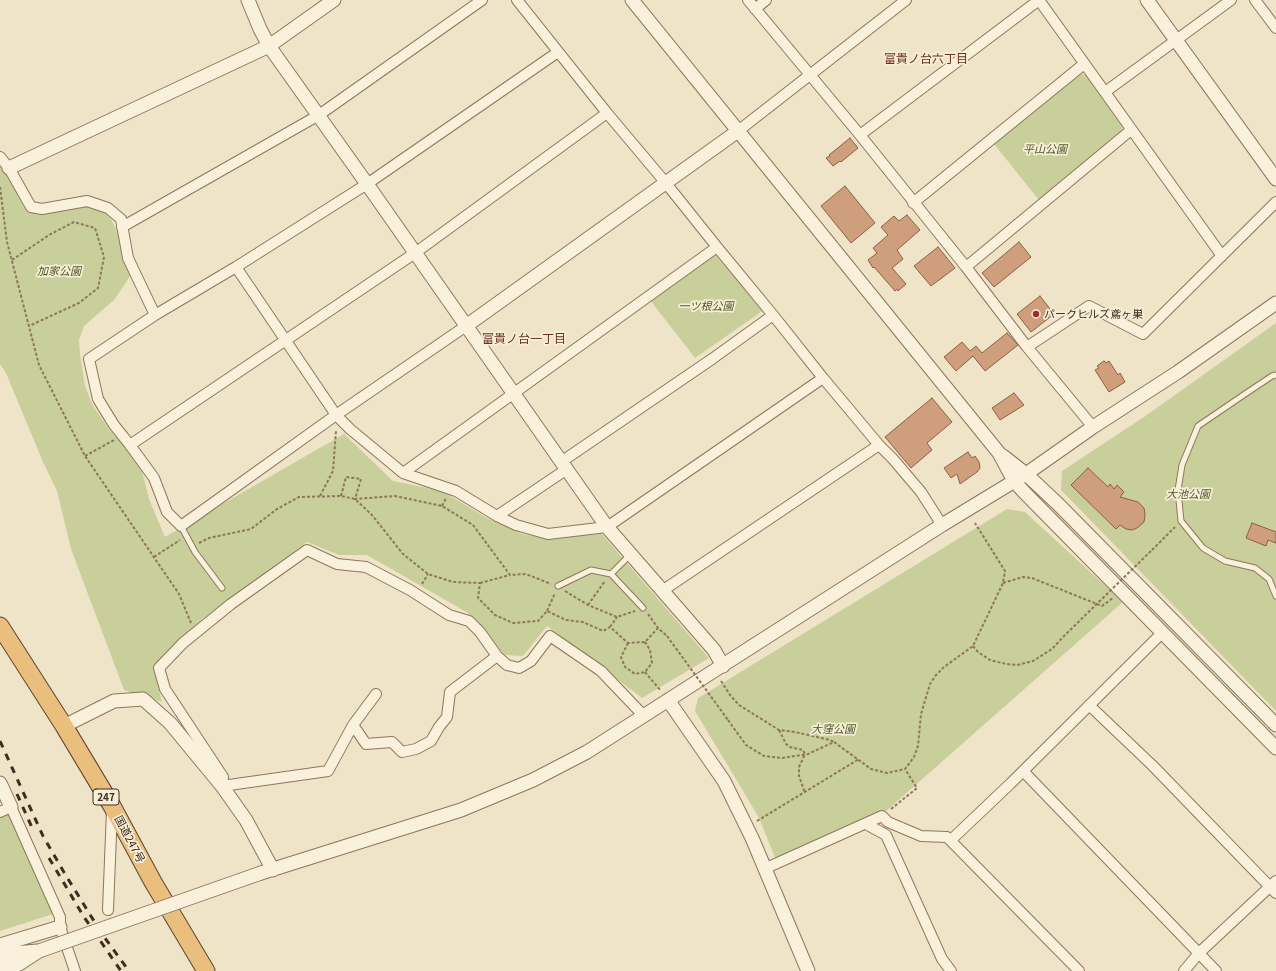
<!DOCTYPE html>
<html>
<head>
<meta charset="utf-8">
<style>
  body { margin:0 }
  canvas { display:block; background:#f0e4c8 }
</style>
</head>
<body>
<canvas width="1276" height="971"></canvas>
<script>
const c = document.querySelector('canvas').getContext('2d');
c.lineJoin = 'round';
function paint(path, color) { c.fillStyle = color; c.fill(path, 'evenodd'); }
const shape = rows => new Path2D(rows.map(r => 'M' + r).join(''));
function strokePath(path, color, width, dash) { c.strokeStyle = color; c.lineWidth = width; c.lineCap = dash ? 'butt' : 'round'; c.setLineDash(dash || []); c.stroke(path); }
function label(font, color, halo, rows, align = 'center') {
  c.font = font + ' Georgia,"Noto Sans JP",serif'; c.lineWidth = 3.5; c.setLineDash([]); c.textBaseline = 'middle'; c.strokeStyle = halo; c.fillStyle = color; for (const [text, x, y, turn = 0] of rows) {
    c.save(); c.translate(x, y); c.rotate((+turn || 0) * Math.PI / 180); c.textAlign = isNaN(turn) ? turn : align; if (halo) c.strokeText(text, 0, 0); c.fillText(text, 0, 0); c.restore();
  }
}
paint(shape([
  [1080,74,1086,75,1123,126,1121,133,1039,200,994,144],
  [0,165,6,171,24,208,40,215,85,206,102,210,111,219,121,240,131,275,114,300,84,326,79,340,80,354,85,386,92,404,110,431,134,455,142,471,149,499,165,537,344,434,393,481,442,491,487,518,522,534,549,539,601,533,709,658,642,698,547,626,523,656,505,655,468,613,367,555,339,555,307,542,202,619,153,668,162,702,124,690,71,549,57,491,43,462,6,373,0,364],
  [714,254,764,310,695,358,650,300],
  [1276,323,1276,711,1061,490,1062,471,1144,417],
  [1007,509,1025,512,1123,602,885,812,776,860,759,818,736,779,695,711,698,698],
  [9,812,53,914,0,931,0,816]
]), '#c9cf9b');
const building = shape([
  [850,138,858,148,841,162,840,161,833,166,826,158,830,156,829,155,850,138],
  [845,186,875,223,851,243,821,206,845,186],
  [907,215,920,230,897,250,903,259,892,268,906,284,898,291,897,289,895,291,874,267,873,268,868,260,877,253,873,248,888,235,881,227,894,216,899,221,907,215],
  [1019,242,1031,257,994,287,982,273,1019,242],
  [938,247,955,268,931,286,914,266,938,247],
  [1040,296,1054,314,1031,332,1017,314,1040,296],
  [1007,333,1018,345,985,371,973,356,956,371,944,357,962,342,970,351,976,346,982,353,1007,333],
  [1104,361,1106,363,1109,361,1118,375,1120,373,1125,382,1109,392,1095,370,1099,368,1097,366,1104,361],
  [1014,393,1024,405,1000,420,992,408,1014,393],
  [932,398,952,422,927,443,932,450,911,468,885,437,932,398],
  [968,452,972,458,975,456,979,462,980,468,977,472,960,484,957,474,951,478,944,468,968,452],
  [1088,468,1108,487,1110,484,1114,489,1117,485,1124,492,1120,497,1138,502,1144,508,1145,515,1144,522,1137,528,1132,530,1126,529,1120,525,1116,529,1071,485,1088,468],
  [1252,523,1276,532,1276,543,1268,540,1266,546,1246,538,1252,523]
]);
paint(building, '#cf9f7d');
strokePath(building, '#8d5f41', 1);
const service = shape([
  [1276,375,1272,376,1245,394,1198,426,1182,465,1178,490,1181,521,1203,548,1225,561,1255,568,1269,579,1276,596],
  [181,526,195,552,222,588],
  [611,574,643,608],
  [558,586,591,570,611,574,630,555]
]);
const minor = shape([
  [517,0,607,113,665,182,717,247,773,315,823,378,879,445,893,459,921,492,942,525],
  [748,0,860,135,966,267,1027,347,1093,427],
  [1039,0,1222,256],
  [1255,0,1276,28],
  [755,9,766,0],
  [1105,92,1231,0],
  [738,131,906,0],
  [860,135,1039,0],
  [0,157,9,168,31,207,42,209,87,201,108,208,121,219,128,258,155,315],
  [913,203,1084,64],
  [122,227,319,115,482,0],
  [236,267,336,415,350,429,403,473,456,491,497,516,516,525,548,534,607,527,823,378],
  [966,267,1131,130],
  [466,326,336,415,181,526,167,512,154,478,130,445,114,425,98,399,89,359,155,315,236,267,367,184,558,52],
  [1027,347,1089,306,1143,334,1276,202],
  [130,445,415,253,607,113],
  [561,462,712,359,773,315],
  [403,473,717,247],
  [497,516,567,469],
  [662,591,879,445],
  [497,656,450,692,447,717,439,727,431,741,416,749,402,752,392,742,366,744,353,725,328,771,222,786,223,777,165,689,159,668,183,643,231,604,307,550,337,564,366,567,410,590,449,615,469,621,480,632,497,656,507,665,519,668,531,661,550,636,601,671,643,715],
  [1089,705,1153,766,1276,893],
  [353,725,376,694],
  [1023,771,1216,971],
  [0,812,11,807,60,917,60,927,75,971],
  [866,824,886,835,942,959,951,971],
  [951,840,1010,784,1162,633],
  [764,869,882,816,888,822,921,836,947,837,1079,971],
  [108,910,112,810],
  [1184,971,1199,953,1276,881]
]);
const tertiary = shape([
  [248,0,260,29,269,46,367,184,607,527,714,650,723,666],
  [632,0,999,453,1014,481,1023,491,1276,748],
  [1147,0,1276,179],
  [9,168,269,46,334,0],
  [466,326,738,131],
  [1003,456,1026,474,1058,504,1276,725],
  [668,700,724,781,752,838,808,971],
  [64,726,114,701,143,699,170,723,222,786,246,820,273,870],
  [0,783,11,807],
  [261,873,461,810,533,780,587,752,942,525,1026,474,1093,427,1178,372,1276,303],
  [0,945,60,927],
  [0,958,15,953,37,951],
  [2,971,19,964,39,951]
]);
const trunk = shape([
  [0,626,64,726,112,806,153,882,206,971]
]);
strokePath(service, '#8d765c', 7);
strokePath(minor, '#8d765c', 12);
strokePath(tertiary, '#8d765c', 15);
strokePath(trunk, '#5b4430', 19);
strokePath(shape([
  [0,187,7,242,39,365,85,456,179,594,191,623],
  [12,260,49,235,74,222,95,228,104,257,98,288,79,303,29,326],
  [85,456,114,440],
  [320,496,333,471,336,431],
  [341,496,346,477,361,479,355,499,395,496,442,506,473,525,510,575,526,574,551,584],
  [442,506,446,498],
  [199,543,209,538,251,529,277,509,299,497,341,496,355,499,372,515,403,554,428,574,453,582,480,583,478,598,495,615,513,623,538,621,547,611,566,620,583,622,603,631,610,627,628,643,645,642,658,628,667,636],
  [1152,550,1175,527],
  [154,557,180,540],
  [480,583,510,575],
  [1003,583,1023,577,1032,578,1102,606,1113,598],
  [422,584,428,574],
  [565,591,588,605,617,617,635,611],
  [588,605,605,581],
  [547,611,555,593],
  [648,614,658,628],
  [610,627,617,617],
  [628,643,621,657,625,667,635,674,645,672,652,663,650,650,645,642],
  [973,646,978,652,990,660,1006,664,1017,665,1033,661,1052,649,1063,637],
  [645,672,661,691],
  [721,681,730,695,739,705,779,730,795,732,830,740,834,742],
  [728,720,746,745,764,756,782,758,808,754,834,742,871,769,887,773,905,769,914,757,918,746,921,714,930,684,936,675,944,667,973,646,1003,583,1005,571,975,523],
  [779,730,786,744,790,747,803,750,805,754,799,767,799,776,805,793],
  [891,809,917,788,905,769],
  [757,821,859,759]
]), '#8d765c', 2, [3, 2]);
strokePath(service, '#faf1dc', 5);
strokePath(minor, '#faf1dc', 10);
strokePath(tertiary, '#faf1dc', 13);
strokePath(trunk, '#eabe7c', 17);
strokePath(shape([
  [0,741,43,836,65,874,102,934,129,971],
  [17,794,34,832],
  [49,858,84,917,121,971]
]), '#3d2e20', 3, [7, 7]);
const tertiaryBridge = shape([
  [39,951,261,873]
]);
strokePath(tertiaryBridge, '#8d765c', 15, []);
strokePath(shape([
  [667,636,728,720],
  [1063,637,1152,550]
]), '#8d765c', 2, [3, 2]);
strokePath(tertiaryBridge, '#faf1dc', 13);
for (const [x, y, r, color] of [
  [1036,314,4,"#9e2a2b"]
]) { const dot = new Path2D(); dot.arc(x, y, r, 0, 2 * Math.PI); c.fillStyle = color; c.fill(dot); strokePath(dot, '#f7eed8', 1.5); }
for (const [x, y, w] of [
  [106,797,26]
]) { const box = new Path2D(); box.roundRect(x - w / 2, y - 8, w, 16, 3); c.fillStyle = '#f7eed8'; c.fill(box); strokePath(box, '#3d2e20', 1); }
label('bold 10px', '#3d2e20', null, [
  ["247",106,797]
]);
label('italic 11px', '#4d5a26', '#f7eed8', [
  ["平山公園",1045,149],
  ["加家公園",59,271],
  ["一ツ根公園",706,306],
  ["大池公園",1188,494],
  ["大窪公園",833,729]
]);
label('11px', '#3d2e20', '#f7eed8', [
  ["パークヒルズ鳶ヶ巣",1044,314]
], 'left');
label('11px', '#3d2e20', '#f7eed8', [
  ["国道247号",130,839,62]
]);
label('12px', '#6b2e1e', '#f7eed8', [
  ["富貴ノ台六丁目",926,58],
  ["富貴ノ台一丁目",524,338]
]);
</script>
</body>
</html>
